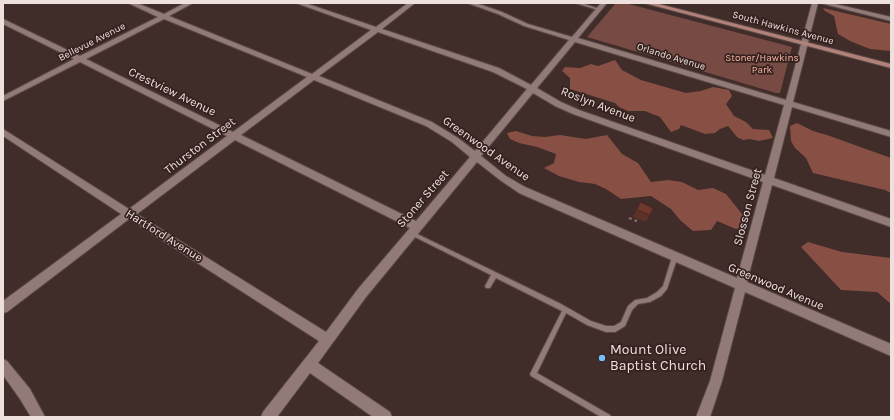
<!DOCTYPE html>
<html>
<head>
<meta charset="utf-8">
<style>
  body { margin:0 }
  #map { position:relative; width:894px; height:420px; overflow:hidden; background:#402c29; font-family:Karla,sans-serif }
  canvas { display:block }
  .frame { position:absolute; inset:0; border:4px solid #ede0dd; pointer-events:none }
</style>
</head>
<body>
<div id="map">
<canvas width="894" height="420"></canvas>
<div class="frame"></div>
</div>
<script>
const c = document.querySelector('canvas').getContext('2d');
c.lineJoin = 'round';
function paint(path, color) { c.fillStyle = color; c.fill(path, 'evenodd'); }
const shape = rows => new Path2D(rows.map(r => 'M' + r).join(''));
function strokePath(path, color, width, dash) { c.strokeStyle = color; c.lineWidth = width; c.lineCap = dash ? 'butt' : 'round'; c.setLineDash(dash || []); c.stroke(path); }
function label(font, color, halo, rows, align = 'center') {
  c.font = font + ' Karla,sans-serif'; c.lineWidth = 3.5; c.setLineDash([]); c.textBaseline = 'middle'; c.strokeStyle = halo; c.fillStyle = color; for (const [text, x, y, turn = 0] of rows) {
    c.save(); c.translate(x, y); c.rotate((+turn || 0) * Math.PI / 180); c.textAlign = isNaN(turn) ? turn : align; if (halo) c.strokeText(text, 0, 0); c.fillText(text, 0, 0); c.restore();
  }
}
paint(shape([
  [616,3,625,3,792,47,780,93,776,93,587,37]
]), '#774b44');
paint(shape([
  [823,8,891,24,891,51,870,49,850,41,838,34,834,16,825,11],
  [615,60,622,70,641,80,686,93,701,91,713,87,729,90,732,96,726,104,734,116,746,122,753,129,769,130,773,138,759,141,750,139,743,140,737,137,728,126,720,129,715,133,705,134,681,125,679,129,671,132,660,117,645,111,628,111,619,107,615,103,570,89,570,78,562,71,565,67,580,68,591,64,598,66],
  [797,123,813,131,827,135,891,158,891,193,885,190,813,173,806,158,795,148,791,141,790,126],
  [516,131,532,136,545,137,560,135,586,139,607,135,622,154,638,163,651,182,668,180,682,182,698,190,713,188,726,194,746,219,748,227,736,229,717,221,711,230,693,231,680,220,671,209,651,196,621,199,606,189,595,184,579,182,559,176,544,168,554,163,556,154,537,147,519,143,510,139,507,133],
  [808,242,842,252,891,258,891,304,877,292,841,290,801,247]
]), '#884f45');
const lane = shape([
  [575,3,581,3,600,9,598,10,575,3],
  [411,231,561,304,591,321,606,326,614,326,621,322,628,306,635,300,647,298,657,292,663,286,673,254,677,254,678,256,667,289,661,296,650,302,638,304,632,310,625,326,617,331,615,332,606,332,587,325,566,313,537,373,610,415,611,417,601,417,531,376,530,374,531,372,562,311,496,278,490,288,486,288,485,286,491,275,409,234,408,233,409,232,411,231]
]);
const street = shape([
  [128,3,137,3,164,14,185,3,193,3,169,16,312,74,371,30,296,3,305,3,376,27,408,3,415,3,382,29,499,68,531,85,569,40,524,26,498,14,467,3,476,3,502,12,528,24,572,37,601,3,607,3,578,38,786,100,812,3,818,3,793,102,891,131,891,137,792,107,774,178,891,219,891,227,772,185,747,282,891,344,891,356,745,292,722,381,710,417,696,417,710,381,735,288,519,193,500,180,477,162,366,297,318,363,390,412,392,417,373,417,310,373,277,417,261,417,263,412,319,341,129,219,7,312,3,313,3,301,121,214,3,136,3,129,129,209,227,136,80,62,3,101,3,96,74,59,3,24,3,19,80,56,158,17,128,3],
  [164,19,307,77,233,132,86,59,164,19],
  [378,32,493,72,527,89,475,151,458,138,432,122,319,76,378,32],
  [575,42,784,105,765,175,579,110,561,102,537,88,575,42],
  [314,80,426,126,452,142,470,157,416,221,241,135,314,80],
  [533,93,555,106,573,114,763,182,737,278,525,187,506,176,481,156,533,93],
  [235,140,410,228,358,289,326,332,137,214,235,140],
  [820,3,831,3,891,17,891,21,820,3],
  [3,359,7,361,30,389,45,417,31,417,20,399,3,375,3,359]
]);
const secondary = shape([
  [644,3,655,3,891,64,891,68,644,3]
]);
strokePath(lane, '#5a4946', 2);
strokePath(street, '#5a4946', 2);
strokePath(secondary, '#5a4946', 2);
strokePath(shape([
  [629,218,636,221,637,218]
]), '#82706d', 2, [3, 3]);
paint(lane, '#927a76');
paint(street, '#927a76');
paint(secondary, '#b18179');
paint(shape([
  [640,202,653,208,646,222,633,217]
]), '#5f3028');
const building = shape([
  [640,202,653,208,650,215,637,210,640,202]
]);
paint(building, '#6f382f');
strokePath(building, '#4e2721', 1);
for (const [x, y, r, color] of [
  [602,358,4,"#74c0f6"]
]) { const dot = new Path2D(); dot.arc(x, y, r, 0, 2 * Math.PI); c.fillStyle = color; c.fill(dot); strokePath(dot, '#35221f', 1.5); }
label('10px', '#ede0dd', '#35221f', [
  ["South Hawkins Avenue",783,28,15],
  ["Bellevue Avenue",92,42,-27],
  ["Orlando Avenue",671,57,17]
]);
label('10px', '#fdb5a8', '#35221f', [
  ["Stoner/Hawkins",762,58],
  ["Park",762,70]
]);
label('12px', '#ede0dd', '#35221f', [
  ["Crestview Avenue",172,92,26],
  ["Roslyn Avenue",598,105,21],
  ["Thurston Street",200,146,-37],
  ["Greenwood Avenue",486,149,35],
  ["Stoner Street",423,199,-49],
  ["Slosson Street",748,207,-75],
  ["Hartford Avenue",164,236,32],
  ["Greenwood Avenue",776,287,23]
]);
label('14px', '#ede0dd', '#35221f', [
  ["Mount Olive",610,350],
  ["Baptist Church",610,366]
], 'left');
</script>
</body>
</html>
